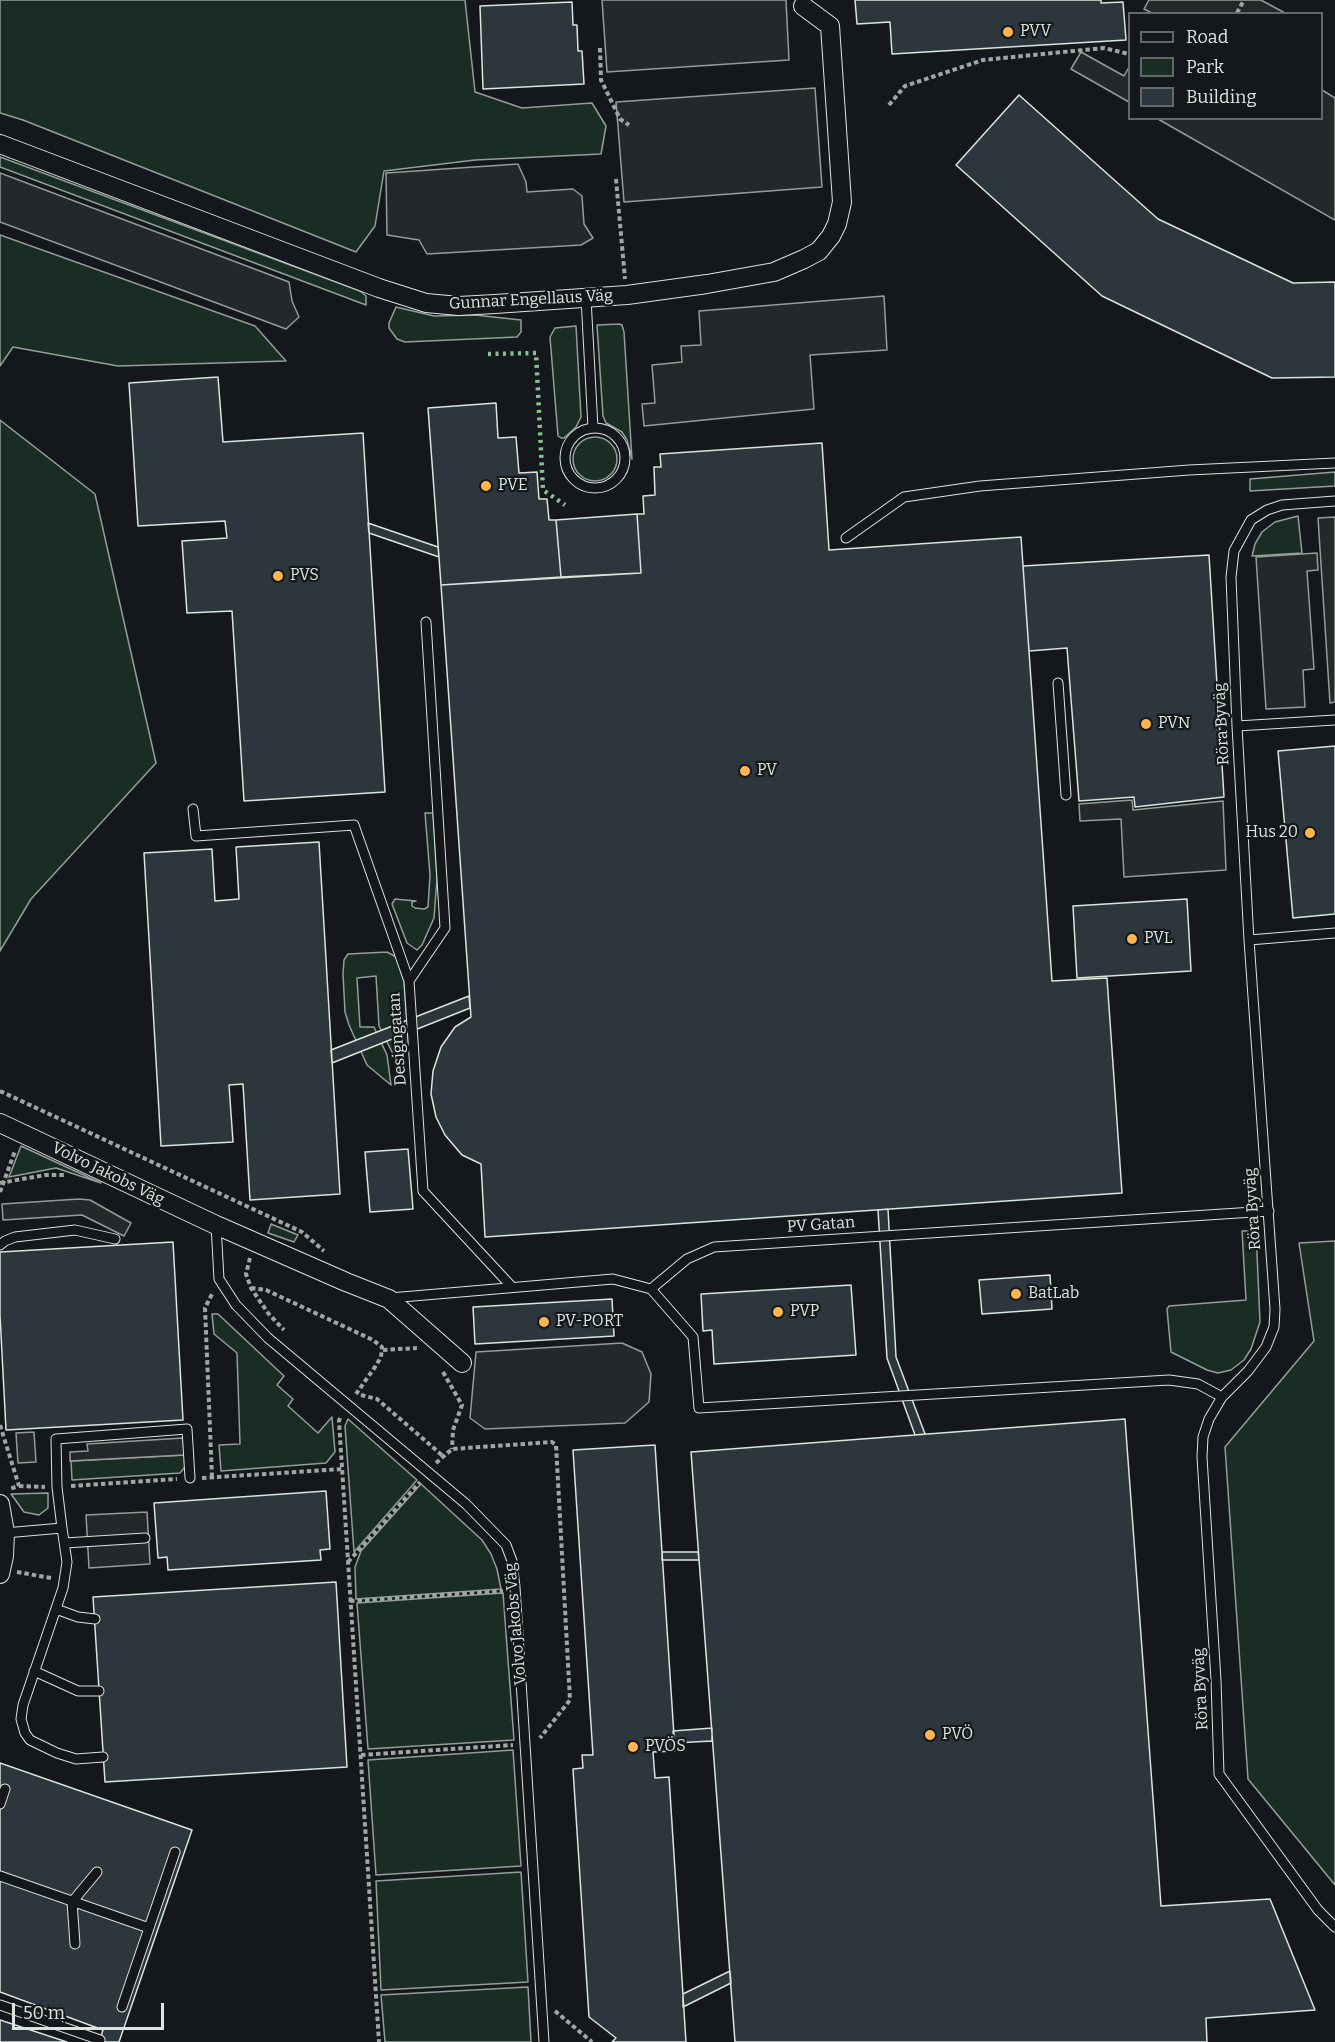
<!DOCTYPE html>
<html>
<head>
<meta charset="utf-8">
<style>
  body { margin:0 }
  #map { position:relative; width:1335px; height:2042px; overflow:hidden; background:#14181c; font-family:Bitter,serif }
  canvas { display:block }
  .legend { position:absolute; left:1128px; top:12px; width:195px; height:108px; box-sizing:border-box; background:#14181c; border:2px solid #626a69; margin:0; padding:8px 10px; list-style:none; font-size:18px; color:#d8e6dc }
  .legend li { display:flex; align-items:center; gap:12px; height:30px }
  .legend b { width:30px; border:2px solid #626a69 }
  .scale { position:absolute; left:12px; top:2003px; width:152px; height:27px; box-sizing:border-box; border:3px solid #d8e6dc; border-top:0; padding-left:8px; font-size:18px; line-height:21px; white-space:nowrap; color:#d8e6dc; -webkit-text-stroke:4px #14181c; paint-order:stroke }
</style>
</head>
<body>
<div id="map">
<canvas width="1335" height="2042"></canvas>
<ul class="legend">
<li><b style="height:8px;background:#14181c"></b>Road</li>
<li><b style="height:16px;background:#1a2d24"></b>Park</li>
<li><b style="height:16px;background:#2c363c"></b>Building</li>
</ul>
<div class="scale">50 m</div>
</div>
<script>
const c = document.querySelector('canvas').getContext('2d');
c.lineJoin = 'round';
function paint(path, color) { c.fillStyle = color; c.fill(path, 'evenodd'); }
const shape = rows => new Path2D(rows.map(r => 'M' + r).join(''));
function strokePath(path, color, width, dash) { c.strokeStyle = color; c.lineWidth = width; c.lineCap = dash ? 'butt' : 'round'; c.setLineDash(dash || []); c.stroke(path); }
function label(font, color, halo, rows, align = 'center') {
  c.font = font + ' Bitter,serif'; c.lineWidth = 4.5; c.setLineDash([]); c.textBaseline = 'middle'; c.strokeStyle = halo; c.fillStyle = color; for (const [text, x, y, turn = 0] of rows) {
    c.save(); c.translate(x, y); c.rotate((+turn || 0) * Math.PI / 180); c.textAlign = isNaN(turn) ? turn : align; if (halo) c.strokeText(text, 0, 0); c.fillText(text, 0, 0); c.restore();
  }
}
const green = shape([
  [0,0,465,0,475,92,522,108,592,103,606,126,601,154,475,160,384,171,375,226,356,252,23,120,0,113,0,0],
  [0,157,360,291,366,296,366,305,0,167,0,157],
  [0,235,255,326,286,361,118,366,13,347,0,366,0,235],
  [396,307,434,316,475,315,521,320,521,332,517,337,405,342,397,339,389,328,389,323,396,307],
  [619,324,622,325,624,332,632,459,627,440,622,432,606,423,603,416,597,325,619,324],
  [576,326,581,417,576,427,564,438,561,438,558,436,550,337,555,328,576,326],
  [0,420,95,494,156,763,31,899,0,951,0,420],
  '573 459a22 22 0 1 1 44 0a22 22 0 1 1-44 0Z',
  [1335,472,1335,486,1250,491,1250,479,1335,472],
  [1298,516,1302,553,1252,556,1255,544,1262,532,1275,522,1298,516],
  [425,813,433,813,437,879,434,918,422,945,417,950,407,943,392,904,395,899,416,901,412,902,412,906,415,908,424,909,428,907,430,875,425,813],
  [387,952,396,957,404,981,409,1051,393,1054,379,1026,376,976,357,978,360,1027,374,1027,387,1055,391,1085,367,1065,349,1025,345,1012,343,974,344,960,348,954,387,952],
  [21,1146,101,1183,56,1168,9,1177,21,1146],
  [271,1224,298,1235,294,1242,268,1233,271,1224],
  [1242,1231,1256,1231,1260,1322,1251,1349,1244,1360,1231,1370,1218,1373,1207,1370,1171,1352,1167,1309,1169,1306,1246,1300,1242,1231],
  [1335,1241,1335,1885,1248,1779,1225,1447,1314,1341,1299,1243,1335,1241],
  [212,1314,218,1314,284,1376,277,1385,293,1399,288,1406,318,1433,332,1417,335,1452,326,1463,221,1471,219,1445,240,1444,237,1353,214,1334,212,1314],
  [348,1419,417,1480,354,1552,345,1426,348,1419],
  [185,1455,185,1467,180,1473,72,1480,71,1461,185,1455],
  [421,1484,482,1540,491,1554,497,1569,501,1589,356,1599,355,1567,361,1551,421,1484],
  [48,1493,48,1508,39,1515,24,1512,11,1494,48,1493],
  [503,1593,514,1740,368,1749,357,1603,503,1593],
  [513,1750,521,1866,376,1875,368,1760,513,1750],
  [521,1872,528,1982,381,1990,376,1881,521,1872],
  [528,1987,531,2042,385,2042,381,1995,528,1987]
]);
paint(green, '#1a2d24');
strokePath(green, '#939e99', 1.5);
const parking = shape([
  [602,0,786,0,789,60,607,72,602,0],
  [1149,0,1261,0,1285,13,1152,13,1144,9,1149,0],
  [1081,52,1124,76,1129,67,1129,102,1071,69,1081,52],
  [815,88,822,187,624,202,616,102,815,88],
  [1322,90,1335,98,1335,220,1158,119,1322,118,1322,90],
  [518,164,526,182,527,192,573,189,582,196,584,224,593,238,581,245,427,254,419,240,387,235,386,173,518,164],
  [0,173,289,282,292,301,299,317,286,329,0,222,0,173],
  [884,296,887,350,810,355,814,409,644,426,642,404,655,403,652,365,682,362,681,346,701,345,699,311,884,296],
  [1335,517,1335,702,1330,703,1318,518,1335,517],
  [1317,553,1318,570,1307,571,1314,669,1303,670,1305,707,1266,709,1256,557,1317,553],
  [1132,800,1133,810,1223,801,1226,870,1124,877,1121,819,1080,821,1079,804,1132,800],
  [79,1199,90,1200,131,1223,124,1236,82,1215,3,1220,2,1204,79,1199],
  [622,1343,642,1352,651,1374,649,1402,625,1423,485,1429,470,1418,476,1352,622,1343],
  [34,1432,36,1462,18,1463,16,1433,34,1432],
  [183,1438,184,1455,70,1461,70,1452,88,1451,87,1444,183,1438],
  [147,1512,150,1564,89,1568,86,1515,147,1512]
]);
paint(parking, '#24282b');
strokePath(parking, '#939e99', 1.5);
const building = shape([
  [855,0,1101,0,1101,3,1123,2,1126,40,892,54,890,22,857,24,855,0],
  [572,2,573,25,577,25,578,51,582,51,584,84,483,89,480,6,572,2],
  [1019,95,1158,219,1293,283,1335,282,1335,377,1272,378,1102,296,956,165,1019,95],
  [218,377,223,442,363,433,385,792,244,801,232,611,187,613,182,541,227,538,225,521,138,526,129,383,218,377],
  [496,403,498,438,516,437,519,473,537,472,539,499,547,499,549,520,556,520,561,577,441,585,428,408,496,403],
  [822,443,829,550,1021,537,1052,981,1107,978,1122,1193,485,1237,481,1164,462,1155,445,1135,436,1117,431,1094,433,1071,441,1047,455,1027,471,1017,441,585,641,573,637,514,644,514,643,496,655,495,654,467,661,467,660,454,822,443],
  [637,514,641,573,561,577,556,520,637,514],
  [368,523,438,547,439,557,369,533,368,523],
  [1209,555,1224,797,1135,807,1134,797,1079,801,1067,648,1029,651,1023,566,1209,555],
  [1335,746,1335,914,1293,918,1278,751,1335,746],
  [319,842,340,1194,250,1200,243,1084,229,1085,233,1142,161,1146,144,853,212,849,215,901,239,899,236,847,319,842],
  [1187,899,1191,971,1077,978,1073,906,1187,899],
  [469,996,470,1008,332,1063,331,1050,469,996],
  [408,1149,413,1209,370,1212,365,1152,408,1149],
  [888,1209,896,1357,925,1434,915,1435,887,1358,878,1210,888,1209],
  [173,1242,183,1420,6,1430,0,1315,0,1252,173,1242],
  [1050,1275,1052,1309,982,1314,979,1280,1050,1275],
  [851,1285,856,1355,714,1364,712,1330,703,1331,701,1294,851,1285],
  [612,1299,614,1336,475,1344,473,1307,612,1299],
  [1125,1419,1161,1906,1270,1899,1315,2010,1206,2018,1207,2042,735,2042,691,1452,1125,1419],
  [655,1445,675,1751,653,1752,655,1778,669,1777,686,2042,612,2042,616,2038,589,2017,573,1769,583,1768,582,1755,593,1755,573,1450,655,1445],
  [326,1491,330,1549,320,1550,321,1560,168,1570,167,1557,158,1558,154,1503,326,1491],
  [662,1552,698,1552,699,1560,662,1560,662,1552],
  [336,1582,347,1767,105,1782,93,1597,336,1582],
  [712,1728,712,1741,674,1743,673,1731,712,1728],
  [0,1763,192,1830,119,2042,99,2042,103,2030,0,1992,0,1763],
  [730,1971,731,1983,683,2007,683,1994,730,1971],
  [0,2020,67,2042,0,2042,0,2020]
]);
paint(building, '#2c363c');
strokePath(building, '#d8e6dc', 1.5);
const lane = shape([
  [586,298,593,428],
  '565 458a30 30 0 1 1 60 0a30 30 0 1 1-60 0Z',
  [1335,501,1282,505,1267,510,1251,520,1234,551,1231,577,1237,726,1249,940,1275,1309,1274,1327,1266,1347,1248,1371,1222,1397,1209,1419,1203,1437,1202,1457,1216,1680,1219,1774,1318,1910,1335,1927],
  [846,538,904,497,980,486,1189,470,1335,463],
  [426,622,445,928,409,981,423,1191,512,1287],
  [1058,683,1066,795],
  [1237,726,1335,720],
  [193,809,196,836,354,825,409,981],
  [1249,940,1335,933],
  [216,1225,219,1279,236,1305,268,1338,466,1504,506,1545,512,1561,515,1587,544,2042],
  [0,1245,5,1241,15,1237,75,1230,115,1239],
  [651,1289,693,1337,699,1408,1169,1380,1198,1384,1222,1397],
  [390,1298,613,1279,651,1289,687,1259,714,1247,1269,1211],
  [62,1528,67,1562,63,1588,23,1705,21,1719,25,1733,30,1740,57,1753,76,1759,103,1757],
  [5,1533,62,1528,57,1487,56,1439,187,1429,190,1478],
  [65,1543,145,1538],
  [56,1609,78,1617,95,1619],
  [34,1671,78,1691,99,1691],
  [0,1804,5,1789],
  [0,1876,149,1928],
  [75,1944,72,1902,97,1872],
  [0,2005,100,2040],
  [122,2007,175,1852]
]);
const street = shape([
  [0,144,379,288,426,303,459,306,495,304,627,295,707,284,774,272,804,259,819,251,831,236,837,224,842,202,830,26,803,6],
  [0,1123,216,1225,346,1282,389,1299,462,1363],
  [0,1504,5,1533,4,1556,0,1574]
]);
strokePath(lane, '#d8e6dc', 11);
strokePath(street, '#d8e6dc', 20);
strokePath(shape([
  [1237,13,1244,0],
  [600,48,601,80,620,119,629,125],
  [889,105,905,86,983,60,1104,48,1129,54],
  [616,179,625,279],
  [0,1091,302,1232,324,1251],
  [0,1183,45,1175,64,1175],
  [0,1192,15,1151],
  [250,1258,246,1274,251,1288,268,1313,284,1330],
  [251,1288,266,1290,373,1340,382,1347,381,1357,375,1367,356,1394],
  [383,1350,417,1348],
  [443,1372,462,1405,453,1430,452,1449],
  [361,1395,377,1399,443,1456],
  [340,1418,339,1421,379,2042],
  [0,1425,19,1486,9,1489],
  [436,1463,452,1449,552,1442,556,1445,570,1700,540,1738],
  [212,1477,205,1308,212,1294],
  [202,1478,343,1469],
  [19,1486,45,1487],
  [71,1486,177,1479],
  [348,1562,420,1482],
  [17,1572,51,1578],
  [350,1601,503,1591],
  [361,1755,513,1745],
  [555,2011,592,2042]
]), '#9da8a2', 4, [4.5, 3]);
strokePath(lane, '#14181c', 9);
strokePath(street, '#14181c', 18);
strokePath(shape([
  [488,354,536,353,543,490,565,505]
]), '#8ac095', 4.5, [3, 4.5]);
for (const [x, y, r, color] of [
  [1008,32,6,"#ffb74d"],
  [486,486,6,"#ffb74d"],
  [278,576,6,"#ffb74d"],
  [1146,724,6,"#ffb74d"],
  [745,771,6,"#ffb74d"],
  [1310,833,6,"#ffb74d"],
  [1132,939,6,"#ffb74d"],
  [1016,1294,6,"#ffb74d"],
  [778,1312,6,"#ffb74d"],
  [544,1322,6,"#ffb74d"],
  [930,1735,6,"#ffb74d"],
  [633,1747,6,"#ffb74d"]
]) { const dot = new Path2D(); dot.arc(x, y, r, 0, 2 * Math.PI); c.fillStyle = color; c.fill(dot); strokePath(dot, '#14181c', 2); }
label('16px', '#d8e6dc', '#14181c', [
  ["PVV",1020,32],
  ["PVE",498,486],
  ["PVS",290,576],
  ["PVN",1158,724],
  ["PV",757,771],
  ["Hus 20",1298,833,"right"],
  ["PVL",1144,939],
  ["BatLab",1028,1294],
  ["PVP",790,1312],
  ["PV-PORT",556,1322],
  ["PVÖ",942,1735],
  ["PVÖS",645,1747]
], 'left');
label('16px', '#d8e6dc', '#14181c', [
  ["Gunnar Engellaus Väg",531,300,-3],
  ["Röra Byväg",1222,724,-93],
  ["Designgatan",398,1039,-94],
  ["Volvo Jakobs Väg",108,1174,26],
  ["Röra Byväg",1253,1209,-94],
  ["PV Gatan",821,1225,-4],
  ["Volvo Jakobs Väg",516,1624,-95],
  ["Röra Byväg",1201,1689,-93]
]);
</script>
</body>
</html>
